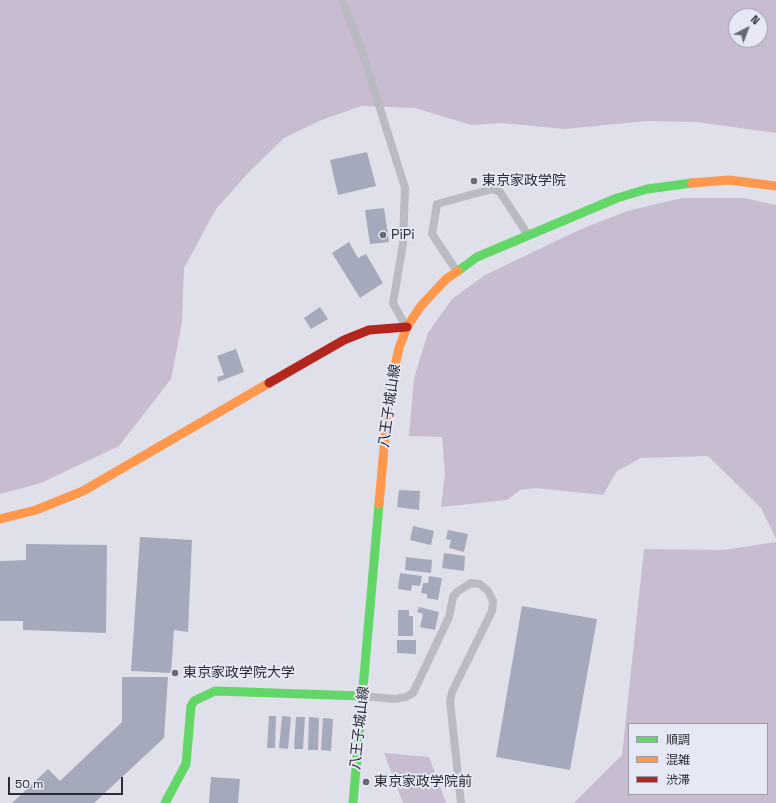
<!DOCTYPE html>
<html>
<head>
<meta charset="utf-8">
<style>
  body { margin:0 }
  #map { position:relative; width:776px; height:803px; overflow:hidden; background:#e0e0ea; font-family:"Space Grotesk","Noto Sans JP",sans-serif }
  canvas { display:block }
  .legend { position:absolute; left:628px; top:723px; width:140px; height:72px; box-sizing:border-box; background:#e7e8f6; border:1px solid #9b9ca8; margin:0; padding:5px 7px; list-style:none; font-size:12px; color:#282b33 }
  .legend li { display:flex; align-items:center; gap:8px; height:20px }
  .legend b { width:20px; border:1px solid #9b9ca8 }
  .north { position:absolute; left:728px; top:8px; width:40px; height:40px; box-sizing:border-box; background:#e7e8f6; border:1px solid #9b9ca8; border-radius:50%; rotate:42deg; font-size:11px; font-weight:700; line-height:16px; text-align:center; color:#282b33 }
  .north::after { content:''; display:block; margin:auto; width:14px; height:18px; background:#686a73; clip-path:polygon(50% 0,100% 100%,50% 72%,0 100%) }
  .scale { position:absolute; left:8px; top:777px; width:115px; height:18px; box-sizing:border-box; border:2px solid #282b33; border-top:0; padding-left:5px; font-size:12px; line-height:14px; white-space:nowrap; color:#282b33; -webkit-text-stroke:3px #e7e8f6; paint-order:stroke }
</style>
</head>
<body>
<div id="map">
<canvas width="776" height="803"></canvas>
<ul class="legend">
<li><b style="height:5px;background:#63d668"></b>順調</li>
<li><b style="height:5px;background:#ff974d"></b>混雑</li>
<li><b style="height:5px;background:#b3261e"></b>渋滞</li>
</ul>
<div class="north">N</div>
<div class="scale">50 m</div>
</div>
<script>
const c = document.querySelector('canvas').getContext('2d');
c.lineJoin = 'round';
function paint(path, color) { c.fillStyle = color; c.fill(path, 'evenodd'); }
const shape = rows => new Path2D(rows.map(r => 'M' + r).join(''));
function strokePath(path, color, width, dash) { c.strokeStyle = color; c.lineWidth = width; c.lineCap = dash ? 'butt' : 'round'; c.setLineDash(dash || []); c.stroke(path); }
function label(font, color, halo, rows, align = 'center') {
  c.font = font + ' "Space Grotesk","Noto Sans JP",sans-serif'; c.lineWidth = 4; c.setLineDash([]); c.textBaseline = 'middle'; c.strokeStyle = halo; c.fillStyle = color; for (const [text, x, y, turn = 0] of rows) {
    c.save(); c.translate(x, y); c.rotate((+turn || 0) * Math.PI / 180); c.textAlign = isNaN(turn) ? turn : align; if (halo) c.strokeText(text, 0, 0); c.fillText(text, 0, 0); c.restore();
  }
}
paint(shape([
  [0,0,776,0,776,133,697,122,646,121,565,129,502,123,471,125,415,108,361,106,319,121,284,138,249,172,216,209,184,268,182,322,171,379,119,446,41,483,0,494],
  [736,16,760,16,760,40,736,40],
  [682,198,744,198,776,205,776,539,761,508,708,456,641,458,617,471,603,495,535,488,520,490,507,500,441,507,445,473,442,437,409,436,414,378,428,333,452,299,485,275,579,230,627,211],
  [776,542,776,803,574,803,622,755,644,549,723,550],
  [629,724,767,724,767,794,629,794],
  [384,753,429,757,446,803,403,803]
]), '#c8bcd0');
paint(shape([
  [367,152,376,186,338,195,330,160],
  [384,208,389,242,370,244,365,210],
  [349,242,358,258,366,254,383,283,360,298,332,253],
  [320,307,328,319,311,329,304,318],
  [236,349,244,372,218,382,217,377,224,375,217,356],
  [399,490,420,491,419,510,397,507],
  [413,526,434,531,431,545,410,540],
  [448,530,468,534,464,552,449,548,451,540,446,539],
  [140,537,192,540,188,632,174,630,171,673,131,671],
  [26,544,107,545,106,633,23,630,23,621,0,621,0,561,26,560],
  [444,553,465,556,464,571,442,568],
  [406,557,432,560,431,573,405,570],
  [400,573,422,576,420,586,412,585,411,591,398,589],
  [429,576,442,578,438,600,427,598,427,594,421,593,423,583,428,583],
  [522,606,597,619,570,770,496,757],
  [419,607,439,612,435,630,420,627,423,614,417,612],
  [398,610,409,610,409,616,413,616,413,636,398,636],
  [397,640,416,640,416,654,397,653],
  [122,677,168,677,164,738,94,803,12,803,48,769,60,781,122,722],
  [269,716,276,716,275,748,267,748],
  [282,716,291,717,288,749,279,748],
  [296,717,305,717,303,749,294,749],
  [309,717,319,718,318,750,308,750],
  [323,718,333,719,331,751,321,750],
  [211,777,240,779,238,803,209,803]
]), '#a4aabb');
strokePath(shape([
  [342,0,363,54,405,188,403,244,393,303,405,325],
  [456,270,432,234,437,204,492,189,500,192,528,235],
  [364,696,395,699,406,697,413,693,449,617,453,597,457,592,471,583,480,584,488,591,493,601,492,611,452,692,450,701,461,803]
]), '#b9bac2', 8);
strokePath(shape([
  [458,271,477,257,617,198,647,189,692,183],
  [165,803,186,764,191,706,194,701,215,691,363,696],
  [353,803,379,504]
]), '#63d668', 9);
strokePath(shape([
  [692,183,729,180,776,186],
  [379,504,389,393,399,348,407,327,420,307,446,279,458,271],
  [0,519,36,510,83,491,269,383]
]), '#ff974d', 9);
strokePath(shape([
  [269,383,344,340,369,330,407,327]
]), '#b3261e', 9);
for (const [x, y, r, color] of [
  [474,181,4,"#686a73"],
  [383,235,4,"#686a73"],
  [175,673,4,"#686a73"],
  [366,782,4,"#686a73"]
]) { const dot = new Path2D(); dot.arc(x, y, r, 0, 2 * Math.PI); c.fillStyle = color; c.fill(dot); strokePath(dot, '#e7e8f6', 1.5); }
label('14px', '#282b33', '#e7e8f6', [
  ["東京家政学院",482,181],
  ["PiPi",391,235],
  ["東京家政学院大学",183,673],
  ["東京家政学院前",374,782]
], 'left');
label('14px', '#282b33', '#e7e8f6', [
  ["八王子城山線",390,406,-82],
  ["八王子城山線",360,728,-84]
]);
</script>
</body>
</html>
